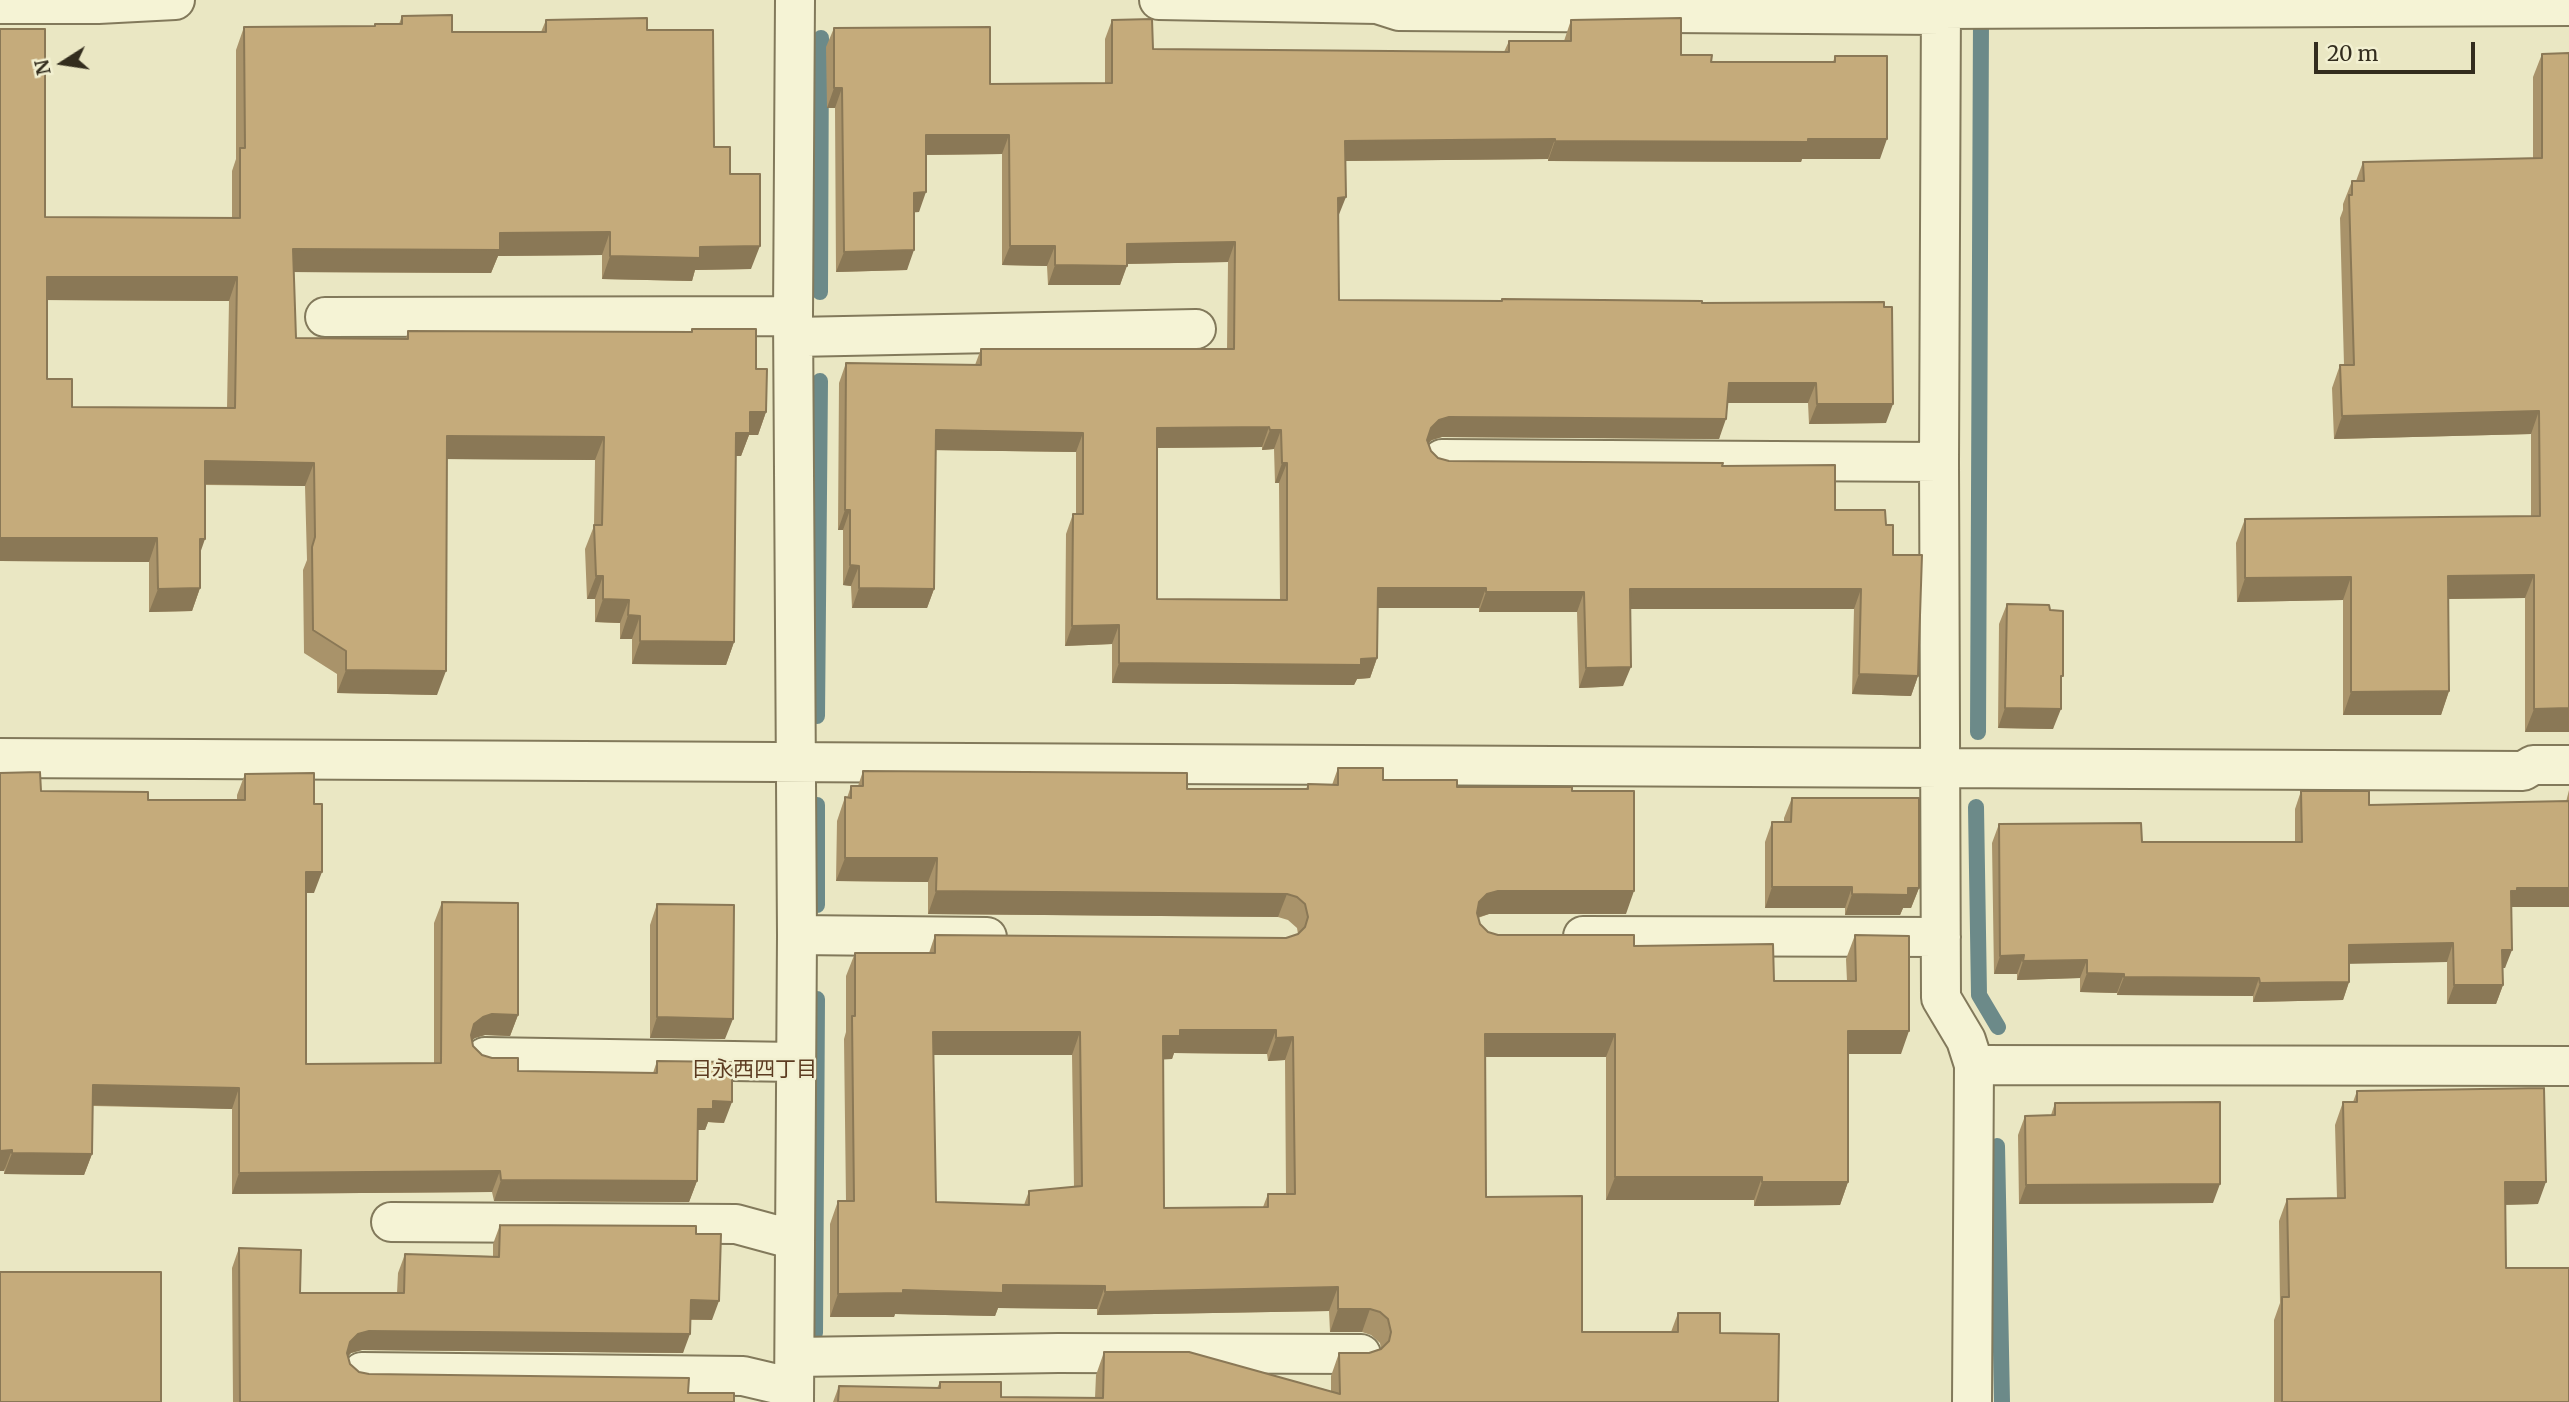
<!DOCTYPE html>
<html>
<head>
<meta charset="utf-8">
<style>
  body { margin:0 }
  #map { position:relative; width:2569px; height:1402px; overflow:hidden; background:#eae7c3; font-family:Merriweather,serif }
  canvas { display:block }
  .north { position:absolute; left:28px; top:28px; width:70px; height:70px; -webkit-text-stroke:5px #f2f0d1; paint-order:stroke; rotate:258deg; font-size:19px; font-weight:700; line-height:28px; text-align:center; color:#332d1e }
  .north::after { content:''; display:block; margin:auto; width:24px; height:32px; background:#332d1e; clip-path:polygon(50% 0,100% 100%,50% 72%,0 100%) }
  .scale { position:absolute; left:2314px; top:42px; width:161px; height:32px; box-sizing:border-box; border:4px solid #332d1e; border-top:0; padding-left:9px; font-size:21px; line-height:24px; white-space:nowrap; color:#332d1e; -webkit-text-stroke:5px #f2f0d1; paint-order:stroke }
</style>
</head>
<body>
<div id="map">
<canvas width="2569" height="1402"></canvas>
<div class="north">N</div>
<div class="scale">20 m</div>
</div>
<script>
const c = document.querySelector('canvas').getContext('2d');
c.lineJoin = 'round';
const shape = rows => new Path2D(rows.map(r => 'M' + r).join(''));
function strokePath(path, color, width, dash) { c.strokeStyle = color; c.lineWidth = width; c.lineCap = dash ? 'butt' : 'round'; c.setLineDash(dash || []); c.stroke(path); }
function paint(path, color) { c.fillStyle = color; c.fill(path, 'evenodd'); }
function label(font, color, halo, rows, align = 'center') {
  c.font = font + ' Merriweather,"Noto Sans JP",serif'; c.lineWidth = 5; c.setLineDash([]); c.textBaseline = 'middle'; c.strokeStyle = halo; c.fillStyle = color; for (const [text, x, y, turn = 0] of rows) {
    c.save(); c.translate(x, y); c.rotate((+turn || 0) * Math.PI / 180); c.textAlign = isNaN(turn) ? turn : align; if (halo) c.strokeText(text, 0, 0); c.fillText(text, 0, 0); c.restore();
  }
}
strokePath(shape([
  [820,292,821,38],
  [817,716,820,381],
  [1978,732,1981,19],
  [1976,807,1979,995,1998,1027],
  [817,905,817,805],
  [1997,1146,2002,1402],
  [815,1333,817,999]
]), '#6c8a89', 16);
const minor = shape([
  [1159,0,1377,4,1399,11,1941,15],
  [1941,0,1939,462,1941,998,1966,1040,1974,1065],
  [0,4,98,4,175,0],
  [1941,9,2569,6],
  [325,317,793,316],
  [794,337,1196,329],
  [1442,459,1939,462],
  [0,758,2523,771,2533,765,2569,765],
  [797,935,987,937],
  [1583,936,1941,937],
  [485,1057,795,1062],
  [391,1222,736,1224,795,1240],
  [795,1357,1058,1353,1361,1354],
  [362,1372,743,1376,794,1388],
  [794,1402,797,935,793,316,795,0]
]);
const tertiary = shape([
  [1972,1402,1974,1065,2569,1066]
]);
strokePath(minor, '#82795b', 42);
strokePath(tertiary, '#82795b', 42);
strokePath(minor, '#f5f3d5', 38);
strokePath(tertiary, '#f5f3d5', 38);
paint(shape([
  [402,16,452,32,541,32,546,20,647,30,730,174,751,269,695,270,692,281,602,279,602,255,498,256,491,273,294,272,296,338,406,338,408,331,692,332,692,329,756,369,766,412,758,435,749,435,741,456,736,456,734,642,726,665,632,664,632,639,620,639,620,623,595,622,595,599,587,599,585,549,594,526,595,460,447,459,437,695,337,693,337,674,304,653,303,570,307,560,305,486,205,485,200,552,200,588,192,611,149,612,149,562,0,561,0,29,45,217,232,218,232,171,236,159,236,50,244,27,374,26,375,24,399,24],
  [47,300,229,301,227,408,72,407,47,379],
  [1112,20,1153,49,1504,52,1509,41,1564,41,1571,20,1681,55,1711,62,1833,62,1835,56,1880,159,1802,159,1801,162,1548,161,1548,159,1345,161,1338,217,1339,300,1702,303,1886,423,1809,424,1808,403,1728,403,1719,439,1442,437,1432,440,1428,443,1431,451,1438,458,1449,461,1722,466,1835,510,1886,525,1893,555,1918,676,1911,696,1852,694,1854,609,1630,609,1623,686,1579,688,1577,612,1479,612,1479,608,1378,608,1377,658,1370,678,1357,679,1354,685,1112,683,1112,644,1065,646,1066,534,1073,514,1076,514,1076,452,935,450,934,589,927,608,852,608,851,586,843,585,843,530,838,530,839,383,846,363,975,365,981,349,1227,349,1228,262,1127,264,1120,285,1048,285,1047,266,1002,265,1002,154,926,155,919,212,914,212,907,270,836,272,835,108,827,108,826,47,834,28,990,84,1105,83,1105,39],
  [1262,447,1262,450,1274,449,1275,483,1279,483,1280,600,1157,599,1157,448],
  [2542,54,2569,732,2525,732,2525,598,2449,599,2449,691,2441,715,2343,715,2343,600,2237,602,2236,543,2245,519,2531,516,2531,434,2334,439,2332,388,2340,365,2344,365,2340,218,2343,210,2343,204,2352,181,2356,181,2363,162,2533,158,2533,77],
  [2007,604,2061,682,2053,729,1998,728,1999,624],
  [1338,768,1383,780,1457,787,1572,791,1626,914,1489,914,1478,918,1480,924,1488,932,1498,935,1634,946,1774,981,1847,981,1846,959,1855,935,1901,1054,1848,1054,1848,1182,1840,1205,1754,1206,1754,1200,1606,1200,1606,1057,1485,1057,1486,1197,1582,1332,1671,1332,1678,1313,1720,1333,1778,1402,833,1402,839,1386,937,1388,940,1382,1001,1397,1095,1398,1096,1375,1104,1352,1331,1391,1331,1376,1339,1353,1369,1353,1381,1349,1380,1343,1371,1335,1362,1332,1330,1332,1329,1311,1097,1315,1097,1309,998,1308,995,1316,895,1314,894,1317,830,1317,830,1224,838,1201,846,1201,844,1039,846,1032,846,976,855,953,929,953,935,935,1286,938,1298,934,1297,928,1288,920,1278,917,928,914,928,882,836,881,837,821,845,797,847,798,851,786,858,786,863,771,1187,789,1306,789,1308,784,1332,785],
  [1174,1053,1267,1054,1268,1061,1285,1060,1286,1194,1268,1194,1263,1207,1164,1208,1163,1059,1172,1059],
  [933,1055,1072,1055,1074,1187,1029,1191,1024,1205,936,1202],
  [245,774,314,893,306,893,306,1064,434,1063,434,923,442,902,518,1015,510,1036,485,1035,475,1038,472,1040,473,1046,482,1055,518,1071,653,1073,657,1061,724,1123,708,1122,705,1130,697,1130,697,1181,689,1202,494,1201,492,1192,232,1194,232,1109,93,1106,92,1154,84,1175,4,1174,41,791,148,800,237,800,237,795],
  [2569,790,2569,907,2512,907,2505,968,2503,968,2503,985,2496,1004,2447,1004,2447,962,2349,963,2349,982,2343,1000,2253,1002,2253,996,2117,995,2117,993,2080,992,2080,978,2017,980,2017,974,1994,974,1992,843,1999,824,2142,842,2295,842,2295,809,2301,791,2369,805,2566,802],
  [1792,798,1919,888,1911,908,1903,908,1900,915,1845,915,1845,908,1765,908,1765,842,1772,822,1784,822,1784,818],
  [657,904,725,1039,650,1038,650,925],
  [2357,1091,2538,1204,2505,1205,2506,1268,2569,1402,2274,1402,2274,1320,2280,1303,2279,1221,2287,1199,2337,1198,2335,1125,2343,1102,2353,1102],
  [2055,1103,2213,1203,2019,1204,2018,1135,2025,1116,2051,1115],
  [500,1225,696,1234,712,1320,690,1320,683,1353,362,1350,351,1353,348,1356,350,1364,359,1372,369,1374,688,1393,734,1402,233,1402,232,1268,239,1248,300,1293,397,1293,398,1273,405,1254,493,1256,493,1244]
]), '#a9936a');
paint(shape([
  [834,88,842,88,835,108,827,108],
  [926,135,1009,135,1002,154,919,155],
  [1555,139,1548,159,1338,161,1345,141],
  [1887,139,1880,159,1802,159,1801,162,1548,161,1555,141],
  [926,192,919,212,907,213,914,193],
  [1346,197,1338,217,1338,198],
  [610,232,602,255,498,256,491,273,285,272,293,249,500,233],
  [1235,242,1228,262,1120,264,1127,244],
  [760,246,751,269,695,270,692,281,602,279,610,256,700,247],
  [1010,246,1055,246,1047,266,1002,265],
  [914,250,907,270,836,272,844,252],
  [1055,265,1127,266,1120,285,1048,285],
  [47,277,237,277,229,301,38,300],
  [1729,383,1816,383,1808,403,1722,403],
  [1817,404,1893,404,1886,423,1809,424],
  [2539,411,2531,434,2334,439,2342,416],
  [750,412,766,412,758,435,749,435,741,456,728,456,736,433],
  [1449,417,1726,419,1719,439,1442,437,1432,440,1424,447,1431,428,1439,420],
  [1269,427,1262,447,1149,448,1157,428],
  [936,430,1083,433,1076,452,928,450],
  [1270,430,1281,430,1274,449,1262,450],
  [447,436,604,437,595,460,439,459],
  [205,461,314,463,305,486,197,484],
  [1282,463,1287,463,1279,483,1275,483],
  [845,510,850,510,843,530,838,530],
  [0,538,157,538,149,562,0,561],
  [200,539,205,539,197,562],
  [850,565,859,566,851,586,843,585],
  [2534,575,2525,598,2440,599,2448,576],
  [596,576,603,576,595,599,587,599],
  [2351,577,2343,600,2237,602,2245,578],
  [200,588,192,611,149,612,158,589],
  [859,588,934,589,927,608,852,608],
  [1378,588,1486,588,1479,608,1371,608],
  [1630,589,1861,589,1854,609,1622,609],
  [1486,592,1584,592,1577,612,1479,612],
  [603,599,629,600,620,623,595,622],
  [628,615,640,616,632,639,620,639],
  [1119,625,1112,644,1065,646,1072,626],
  [640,641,734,642,726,665,632,664],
  [1377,658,1370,678,1357,679,1354,685,1112,683,1119,663],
  [1631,667,1623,686,1579,688,1586,668],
  [346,670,446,671,437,695,337,693],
  [1859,674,1918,676,1911,696,1852,694],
  [2449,691,2441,715,2343,715,2351,692],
  [2005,708,2061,709,2053,729,1998,728],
  [2569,708,2569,732,2525,732,2534,709],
  [845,858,937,858,928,882,836,881],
  [306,872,322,872,314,893,299,893],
  [1772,887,1852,887,1845,908,1765,908],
  [1908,888,1919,888,1911,908,1903,908,1900,915,1845,915,1852,894],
  [2517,888,2569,888,2569,907,2512,907,2511,891],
  [936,891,1287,894,1278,917,928,914],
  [1498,891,1634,891,1626,914,1489,914,1479,917,1471,926,1479,902,1487,894],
  [2453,943,2447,962,2342,964,2349,945],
  [2502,950,2512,950,2505,968,2496,968],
  [2024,955,2017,974,1994,974,2000,956],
  [2087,960,2080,978,2017,980,2023,961],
  [2087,973,2124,974,2117,993,2080,992],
  [2124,977,2259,978,2253,996,2117,995],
  [2349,982,2343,1000,2253,1002,2260,983],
  [2454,985,2503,985,2496,1004,2447,1004],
  [492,1014,518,1015,510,1036,485,1035,475,1038,467,1045,474,1024,483,1017],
  [657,1017,733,1019,725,1039,650,1038],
  [1180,1030,1276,1030,1267,1054,1174,1053,1172,1059,1155,1060,1163,1036],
  [1848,1031,1909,1031,1901,1054,1840,1054],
  [933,1032,1080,1032,1072,1055,924,1055],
  [1485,1034,1615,1034,1606,1057,1477,1057],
  [1293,1037,1285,1060,1268,1061,1276,1038],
  [93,1085,239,1088,232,1109,85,1105],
  [713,1101,732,1102,724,1123,708,1122,705,1130,690,1130,698,1109],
  [12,1150,4,1171,0,1171,0,1151],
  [12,1153,92,1154,84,1175,4,1174],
  [500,1171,492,1192,232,1194,239,1173],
  [1615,1177,1762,1177,1754,1200,1606,1200],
  [501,1180,697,1181,689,1202,494,1201],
  [1762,1182,1848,1182,1840,1205,1754,1206],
  [2505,1182,2546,1182,2538,1204,2496,1205],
  [2220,1184,2213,1203,2019,1204,2026,1185],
  [1003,1285,1105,1286,1097,1309,998,1308,995,1316,895,1314,894,1317,830,1317,838,1294],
  [1338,1287,1329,1311,1097,1315,1105,1292],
  [691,1300,719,1301,712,1320,684,1319],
  [1338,1309,1370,1309,1362,1332,1330,1332],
  [369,1331,690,1334,683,1353,362,1350,351,1353,343,1362,350,1342,358,1334]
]), '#8a7856');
const building = shape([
  [452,15,452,32,546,32,546,20,647,18,647,30,713,30,714,147,730,147,730,174,760,174,760,246,700,247,700,258,610,256,610,232,500,233,500,250,293,249,296,338,408,339,408,331,692,332,692,329,756,329,756,369,767,369,766,412,750,412,750,433,736,433,734,642,640,641,640,616,628,615,629,600,603,599,603,576,596,576,594,525,602,525,604,437,447,436,446,671,346,670,346,651,313,630,312,547,315,537,314,463,205,461,205,539,200,539,200,588,158,589,157,538,0,538,0,29,45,29,45,217,240,218,240,148,245,148,244,27,375,26,375,24,402,24,402,16,452,15],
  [47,277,237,277,235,408,72,407,72,379,47,379,47,277],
  [1681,18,1681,55,1712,55,1711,62,1835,62,1835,56,1887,56,1887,139,1808,139,1808,142,1555,141,1555,139,1345,141,1346,197,1338,198,1339,300,1502,301,1502,299,1702,301,1702,303,1884,302,1884,307,1892,307,1893,404,1817,404,1816,383,1729,383,1726,419,1449,417,1439,420,1431,428,1427,440,1431,451,1438,458,1449,461,1723,463,1722,466,1835,465,1835,510,1885,510,1886,525,1893,525,1893,555,1922,555,1918,676,1859,674,1861,589,1630,589,1631,667,1586,668,1584,592,1486,592,1486,588,1378,588,1377,658,1361,659,1361,665,1119,663,1119,625,1072,626,1073,514,1083,514,1083,433,936,430,934,589,859,588,859,566,850,565,850,510,845,510,846,363,981,365,981,349,1234,349,1235,242,1127,244,1127,266,1055,265,1055,246,1010,246,1009,135,926,135,926,192,914,193,914,250,844,252,842,88,834,88,834,28,990,27,990,84,1112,83,1112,20,1152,19,1153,49,1509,52,1509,41,1571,41,1571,20,1681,18],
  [1269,427,1270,430,1281,430,1282,463,1287,463,1287,600,1157,599,1157,428,1269,427],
  [2569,53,2569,708,2534,709,2534,575,2448,576,2449,691,2351,692,2351,577,2245,578,2245,519,2540,516,2539,411,2342,416,2340,365,2354,365,2349,195,2352,195,2352,181,2364,181,2363,162,2542,158,2542,54,2569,53],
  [2007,604,2049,605,2050,610,2063,611,2063,676,2061,676,2061,709,2005,708,2007,604],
  [1338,768,1383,768,1383,780,1457,780,1457,787,1572,787,1572,791,1634,791,1634,891,1498,891,1487,894,1479,902,1477,913,1480,924,1488,932,1498,935,1634,935,1634,946,1773,944,1774,981,1856,981,1855,935,1909,936,1909,1031,1848,1031,1848,1182,1762,1182,1762,1177,1615,1177,1615,1034,1485,1034,1486,1197,1582,1196,1582,1332,1678,1332,1678,1313,1720,1313,1720,1333,1779,1334,1778,1402,838,1402,839,1386,940,1388,940,1382,1001,1382,1001,1397,1103,1398,1104,1352,1189,1352,1340,1394,1339,1353,1369,1353,1381,1349,1389,1341,1391,1332,1388,1319,1380,1312,1370,1309,1338,1309,1338,1287,1105,1292,1105,1286,1003,1285,1003,1293,903,1290,903,1293,838,1294,838,1201,854,1201,852,1016,855,1016,855,953,935,953,935,935,1286,938,1298,934,1305,927,1308,917,1305,904,1297,897,1287,894,936,891,937,858,845,858,845,797,851,798,851,786,863,786,863,771,1187,773,1187,789,1308,789,1308,784,1338,785,1338,768],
  [1180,1030,1276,1030,1276,1038,1293,1037,1295,1194,1268,1194,1268,1207,1164,1208,1163,1036,1180,1036,1180,1030],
  [933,1032,1080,1032,1082,1186,1029,1191,1029,1205,936,1202,933,1032],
  [40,772,41,791,148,792,148,800,245,800,245,774,314,773,314,804,322,804,322,872,306,872,306,1064,441,1063,442,902,518,903,518,1015,492,1014,483,1017,474,1024,471,1035,473,1046,482,1055,492,1058,518,1058,518,1071,657,1073,657,1061,732,1062,732,1102,713,1101,713,1109,698,1109,697,1181,501,1180,500,1171,239,1173,239,1088,93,1085,92,1154,12,1153,12,1150,0,1151,0,773,40,772],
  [2301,791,2369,791,2369,805,2569,801,2569,888,2517,888,2517,891,2511,891,2512,950,2502,950,2503,985,2454,985,2453,943,2349,945,2349,982,2260,983,2259,978,2124,977,2124,974,2087,973,2087,960,2023,961,2024,955,2000,956,1999,824,2141,823,2142,842,2302,842,2301,791],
  [1792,798,1919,798,1919,888,1908,888,1908,895,1852,894,1852,887,1772,887,1772,822,1791,822,1792,798],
  [657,904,734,905,733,1019,657,1017,657,904],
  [2544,1088,2546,1182,2505,1182,2506,1268,2569,1268,2569,1402,2282,1402,2282,1297,2289,1297,2287,1199,2345,1198,2343,1102,2357,1102,2357,1091,2544,1088],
  [2220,1102,2220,1184,2026,1185,2025,1116,2055,1115,2055,1103,2220,1102],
  [500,1225,696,1226,696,1234,721,1234,719,1301,691,1300,690,1334,369,1331,358,1334,350,1342,347,1353,350,1364,359,1372,369,1374,689,1378,688,1393,734,1393,734,1402,240,1402,239,1248,301,1250,300,1293,404,1293,405,1254,499,1257,500,1225],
  [0,1272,161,1272,161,1402,0,1402,0,1272]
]);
paint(building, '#c5ab7b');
strokePath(building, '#8a7856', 2);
label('21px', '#5c3b21', '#f2f0d1', [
  ["日永西四丁目",754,1070]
]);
</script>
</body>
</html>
